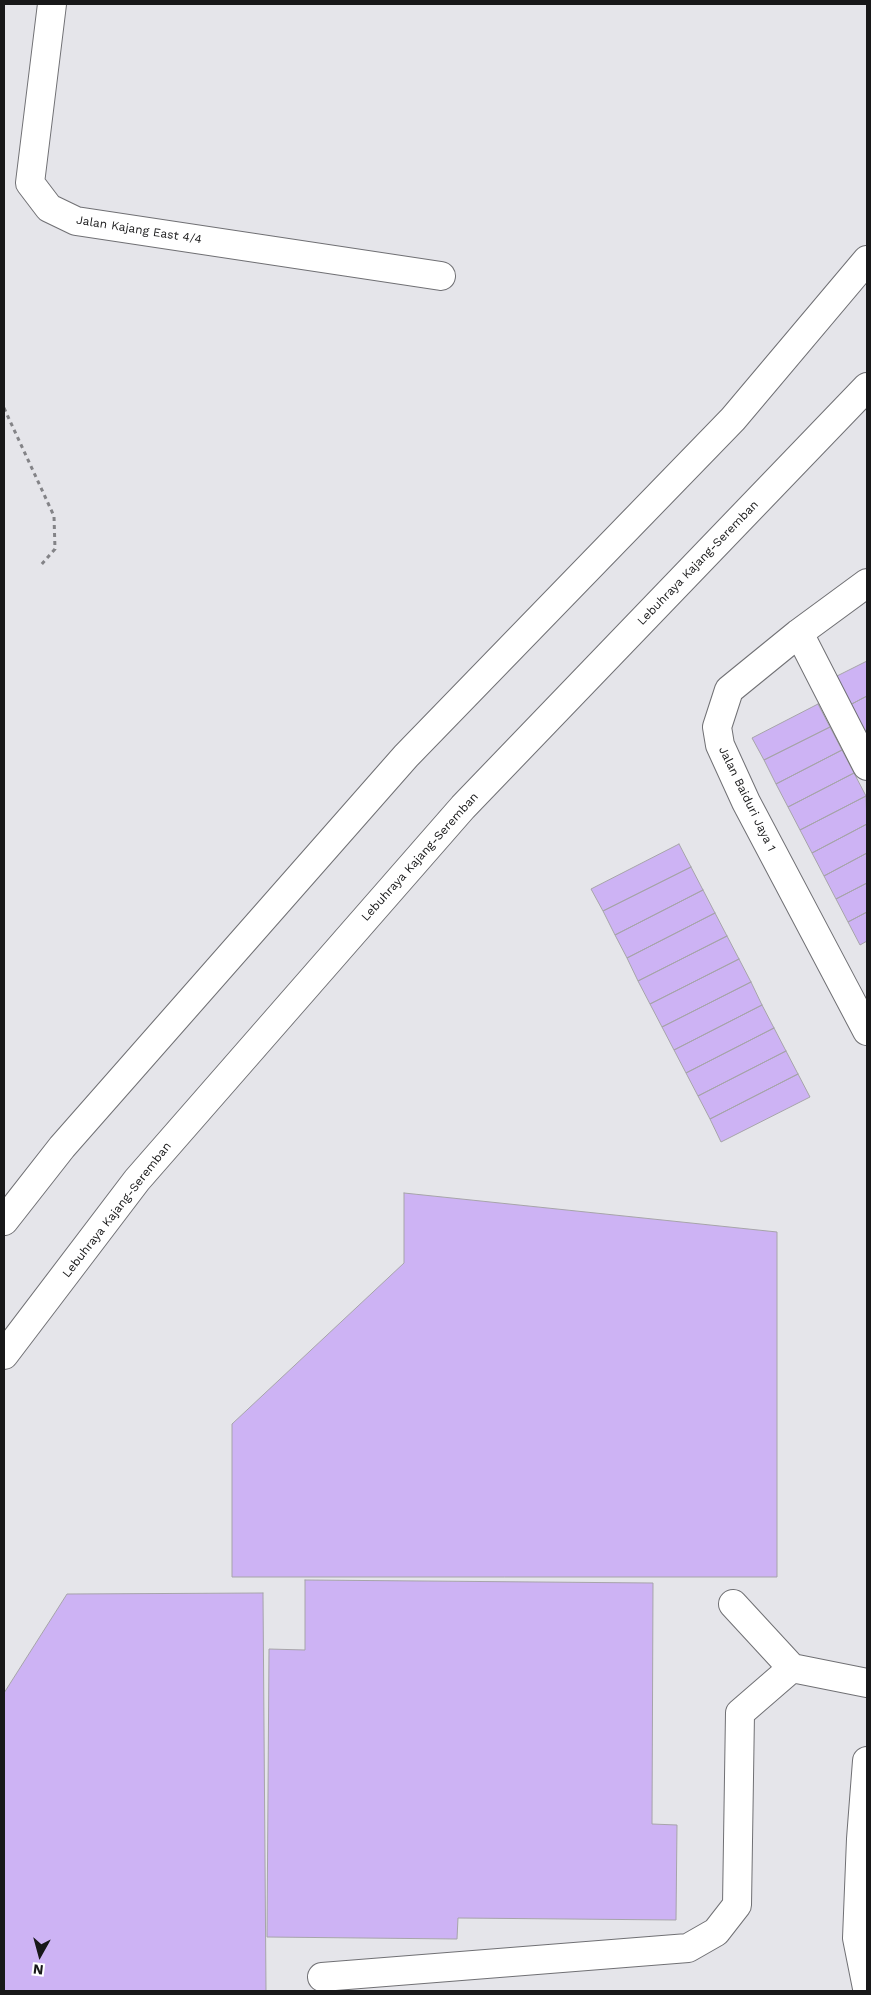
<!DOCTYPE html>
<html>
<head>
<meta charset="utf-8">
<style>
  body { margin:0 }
  #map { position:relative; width:871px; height:1995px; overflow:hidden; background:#e5e5ea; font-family:"Work Sans",sans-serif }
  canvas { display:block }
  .frame { position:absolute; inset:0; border:5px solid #181819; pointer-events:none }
  .north { position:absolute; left:15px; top:1930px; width:50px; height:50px; -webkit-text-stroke:4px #fff; paint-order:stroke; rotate:187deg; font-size:14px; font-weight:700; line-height:20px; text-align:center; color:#181819 }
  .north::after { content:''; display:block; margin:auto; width:18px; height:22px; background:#181819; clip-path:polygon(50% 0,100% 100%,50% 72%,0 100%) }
</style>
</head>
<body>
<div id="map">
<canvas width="871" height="1995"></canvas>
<div class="frame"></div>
<div class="north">N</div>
</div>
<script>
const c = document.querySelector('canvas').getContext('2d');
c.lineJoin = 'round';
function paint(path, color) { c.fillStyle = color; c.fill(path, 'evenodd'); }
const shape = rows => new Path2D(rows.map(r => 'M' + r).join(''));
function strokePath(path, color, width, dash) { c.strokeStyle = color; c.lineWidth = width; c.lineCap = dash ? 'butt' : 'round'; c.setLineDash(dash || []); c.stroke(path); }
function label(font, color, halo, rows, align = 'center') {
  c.font = font + ' "Work Sans",sans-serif'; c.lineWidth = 4.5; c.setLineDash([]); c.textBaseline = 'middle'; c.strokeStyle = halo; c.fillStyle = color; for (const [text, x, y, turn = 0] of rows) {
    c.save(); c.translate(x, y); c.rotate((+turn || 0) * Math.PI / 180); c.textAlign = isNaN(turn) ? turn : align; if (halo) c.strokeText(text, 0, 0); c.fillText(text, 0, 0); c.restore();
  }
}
const building = shape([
  [867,661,867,696,846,707,831,679,867,661],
  [867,696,867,731,861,735,846,707,867,696],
  [818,704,830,727,764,760,752,738,818,704],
  [830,727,842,750,776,784,764,760,830,727],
  [842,750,854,773,788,807,776,784,842,750],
  [854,773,866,796,800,830,788,807,854,773],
  [866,796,867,824,812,853,800,830,866,796],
  [867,824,867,853,824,876,812,853,867,824],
  [679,844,691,867,603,911,591,889,679,844],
  [867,853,867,883,836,899,824,876,867,853],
  [691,867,703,890,615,935,603,911,691,867],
  [867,883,867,912,848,922,836,899,867,883],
  [703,890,715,913,627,958,615,935,703,890],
  [867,912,867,941,860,945,848,922,867,912],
  [715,913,727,936,638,981,627,958,715,913],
  [727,936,739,959,650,1004,638,981,727,936],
  [739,959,751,982,662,1027,650,1004,739,959],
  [751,982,762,1005,674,1050,662,1027,751,982],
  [762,1005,774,1028,686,1073,674,1050,762,1005],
  [774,1028,786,1051,698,1096,686,1073,774,1028],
  [786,1051,798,1074,710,1119,698,1096,786,1051],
  [798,1074,810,1097,721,1142,710,1119,798,1074],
  [404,1193,777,1232,777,1577,232,1577,232,1424,404,1263,404,1193],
  [305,1580,653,1583,652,1824,677,1825,676,1920,458,1918,457,1939,267,1937,269,1649,305,1650,305,1580],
  [263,1593,266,1991,4,1991,4,1693,67,1594,263,1593]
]);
paint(building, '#cdb3f4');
strokePath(building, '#a6a4a9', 1);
const minor = shape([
  [52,4,30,183,49,208,76,221,441,276],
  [867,583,799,633,729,690,717,727,720,745,746,802,867,1031],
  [799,633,867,766],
  [733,1604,792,1668],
  [867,1761,861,1839,857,1938,867,1988],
  [322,1977,688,1948,716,1932,737,1905,740,1713,792,1668,867,1683]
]);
const highway = shape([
  [4,1221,62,1147,406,756,733,419,867,260],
  [4,1355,137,1180,463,807,867,387]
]);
strokePath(minor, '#707074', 30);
strokePath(highway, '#707074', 30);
strokePath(shape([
  [4,408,54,516,55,549,41,565]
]), '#838387', 3, [4, 4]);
strokePath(minor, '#fff', 28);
strokePath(highway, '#fff', 28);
label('12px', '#181819', '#fff', [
  ["Jalan Kajang East 4/4",139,230,9],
  ["Lebuhraya Kajang-Seremban",698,563,-46],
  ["Jalan Baiduri Jaya 1",747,799,64],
  ["Lebuhraya Kajang-Seremban",420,857,-48],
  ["Lebuhraya Kajang-Seremban",117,1210,-52]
]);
</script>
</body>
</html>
